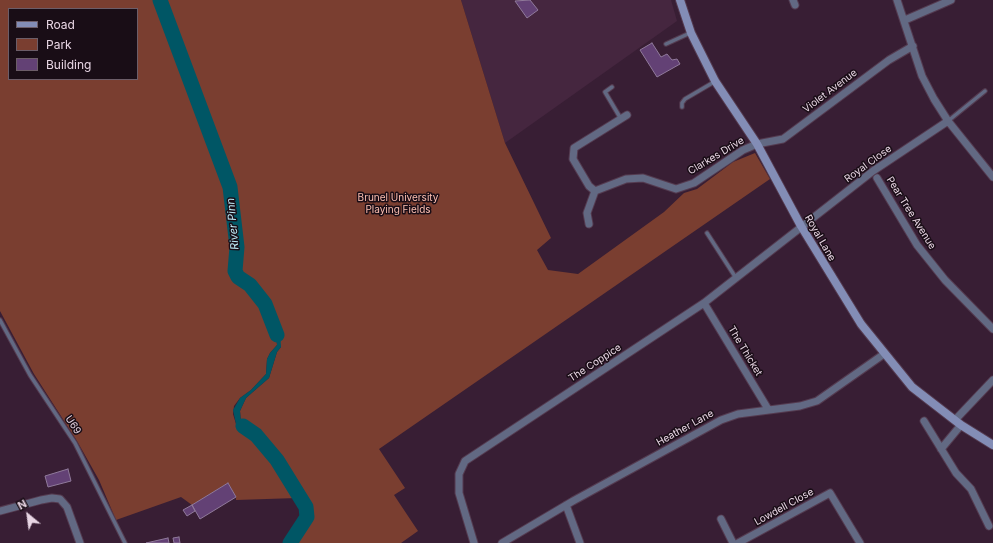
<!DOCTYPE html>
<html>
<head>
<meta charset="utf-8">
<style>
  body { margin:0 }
  #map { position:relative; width:993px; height:543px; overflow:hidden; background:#381e34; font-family:Inter,sans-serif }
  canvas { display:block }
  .legend { position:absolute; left:8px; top:8px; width:130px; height:72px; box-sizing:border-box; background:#190d16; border:1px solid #6c5d68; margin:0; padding:5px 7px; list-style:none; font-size:12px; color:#e8d6e4 }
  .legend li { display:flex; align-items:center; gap:8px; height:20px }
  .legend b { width:20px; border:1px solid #6c5d68 }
  .north { position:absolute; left:8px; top:495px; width:40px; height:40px; -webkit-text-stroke:3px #190d16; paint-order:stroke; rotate:331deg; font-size:11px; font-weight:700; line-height:16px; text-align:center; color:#e8d6e4 }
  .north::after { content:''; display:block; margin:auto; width:14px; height:18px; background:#e8d6e4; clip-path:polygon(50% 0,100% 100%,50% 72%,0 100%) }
</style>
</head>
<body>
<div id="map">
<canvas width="993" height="543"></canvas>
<ul class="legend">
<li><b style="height:5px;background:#838db6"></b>Road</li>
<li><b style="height:11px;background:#7a3e30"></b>Park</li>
<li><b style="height:11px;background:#634175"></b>Building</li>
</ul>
<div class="north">N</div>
</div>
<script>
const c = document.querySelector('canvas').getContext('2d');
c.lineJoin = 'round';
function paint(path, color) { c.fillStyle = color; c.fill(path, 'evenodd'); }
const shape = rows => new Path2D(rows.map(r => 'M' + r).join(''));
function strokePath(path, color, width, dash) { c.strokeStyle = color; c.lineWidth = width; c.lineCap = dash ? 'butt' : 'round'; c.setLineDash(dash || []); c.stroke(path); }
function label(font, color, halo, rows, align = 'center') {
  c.font = font + ' Inter,sans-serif'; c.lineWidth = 3; c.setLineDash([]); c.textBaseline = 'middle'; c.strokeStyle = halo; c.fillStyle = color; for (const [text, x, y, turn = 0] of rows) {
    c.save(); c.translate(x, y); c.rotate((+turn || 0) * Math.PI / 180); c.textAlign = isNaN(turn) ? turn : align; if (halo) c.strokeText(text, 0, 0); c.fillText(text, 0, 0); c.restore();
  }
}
paint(shape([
  [461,0,671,0,677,21,505,143]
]), '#45263f');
paint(shape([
  [0,0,461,0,505,143,551,238,537,250,548,270,578,274,664,212,684,193,697,189,733,162,755,153,770,179,379,449,405,488,394,495,418,531,401,543,287,543,304,516,303,506,297,498,236,500,236,497,228,483,192,505,181,497,116,520,99,480,77,441,34,374,0,311],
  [9,9,137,9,137,79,9,79],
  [270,317,281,347,277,352,269,378,246,398,240,411,241,423,259,439,236,424,233,414,234,406,240,398,251,390,266,374,267,359,270,353,277,345,276,334,272,328]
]), '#7a3e30');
paint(shape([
  [270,316,280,331,281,347,277,352,269,378,246,398,240,411,241,422,257,431,259,440,236,424,233,410,240,398,251,390,266,374,267,359,270,353,277,345,276,334,272,328]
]), '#005665');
strokePath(shape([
  [160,0,230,187,237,247,235,271,238,277,250,285,265,304,277,335],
  [243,426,256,435,277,460,306,507,307,517,290,543]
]), '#005665', 15);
const building = shape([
  [530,0,538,10,527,18,515,1,530,0],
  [652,43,661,57,667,54,672,60,677,59,680,64,657,77,640,50,652,43],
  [68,469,71,481,48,487,45,476,68,469],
  [228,483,236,497,200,519,192,505,228,483],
  [192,505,195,511,187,516,183,510,192,505],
  [179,537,180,543,174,543,173,538,179,537],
  [168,538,169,543,146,543,168,538]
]);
paint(building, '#634175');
strokePath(building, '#907a9b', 1);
const lane = shape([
  [666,44,690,33],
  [612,87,605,92,621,119],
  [682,107,682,103,685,99,714,82],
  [948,121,985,91],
  [707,233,736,278],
  [0,320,30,375,75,443,125,543]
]);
const street = shape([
  [793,0,795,5],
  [897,0,922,76,934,99,948,121,993,177],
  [905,20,951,0],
  [627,115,574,148,573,159,589,186,595,191,626,179,643,178,676,189,694,183,743,150,757,144,783,139,889,60,913,46],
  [877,178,917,245,945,280,993,329],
  [589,224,587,213,595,191],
  [704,303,768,409],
  [955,420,993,380],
  [924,421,956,473,971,489,989,526],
  [941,449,961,425],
  [566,505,580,543],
  [0,511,41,500,52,498,60,499,67,507,80,543],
  [721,519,733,543],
  [474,543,459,493,459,474,465,461,704,303,873,171,948,121],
  [502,543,573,501,721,420,738,414,800,406,817,401,884,354],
  [738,543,830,493,860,543]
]);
const secondary = shape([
  [680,0,691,33,715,81,757,144,801,226,861,324,912,387,961,425,993,445]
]);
strokePath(lane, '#543b50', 5.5);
strokePath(street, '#543b50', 9);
strokePath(secondary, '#543b50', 10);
strokePath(lane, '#626983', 3.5);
strokePath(street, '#626983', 7);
strokePath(secondary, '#838db6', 8);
label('10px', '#e8d6e4', '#190d16', [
  ["Violet Avenue",830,91,-37],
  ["Clarkes Drive",716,156,-31],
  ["Royal Close",868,164,-36],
  ["Pear Tree Avenue",911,213,58],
  ["Royal Lane",820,238,60],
  ["The Thicket",745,351,59],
  ["The Coppice",595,363,-33],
  ["U69",73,425,57],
  ["Heather Lane",685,428,-29],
  ["Lowdell Close",784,507,-29]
]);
label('10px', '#fcbfb1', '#190d16', [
  ["Brunel University",398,198],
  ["Playing Fields",398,210]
]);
label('italic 11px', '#beebf6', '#190d16', [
  ["River Pinn",233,224,-95]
]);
</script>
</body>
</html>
